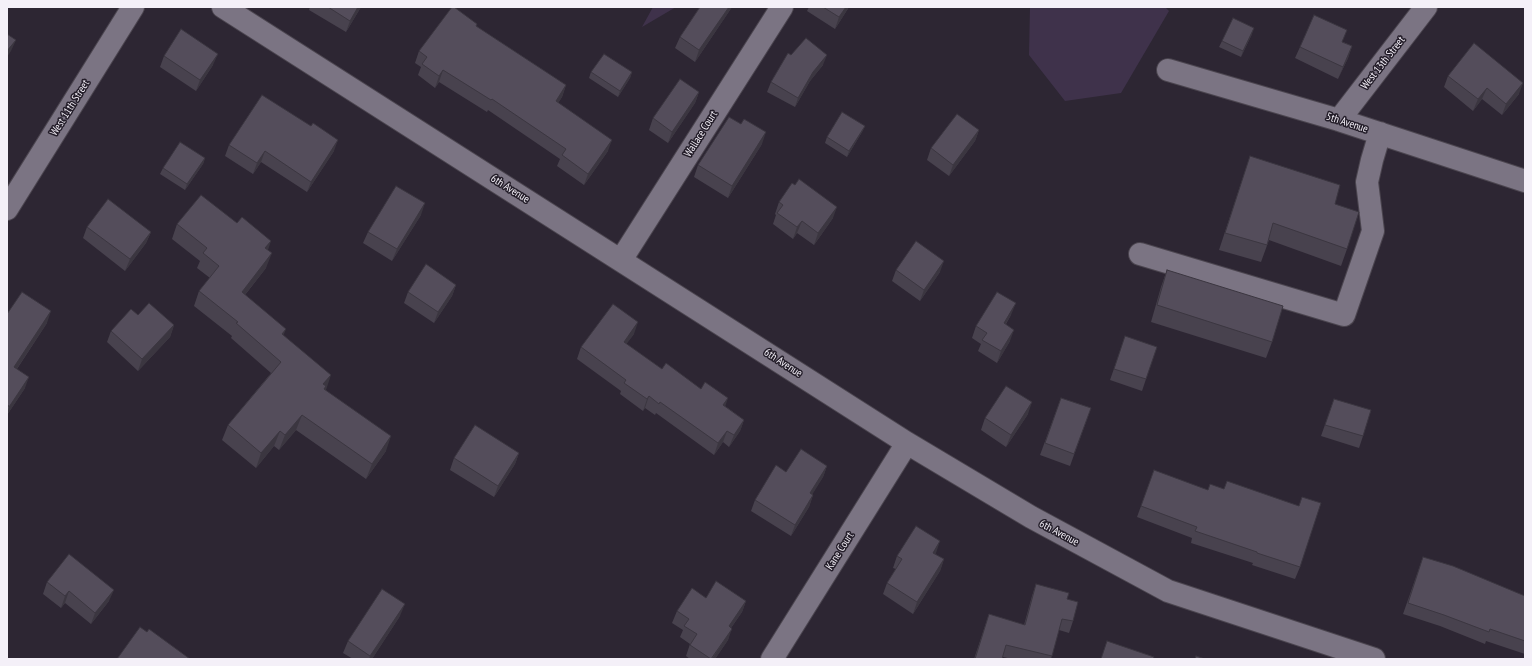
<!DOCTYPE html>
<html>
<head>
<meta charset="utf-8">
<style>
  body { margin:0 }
  #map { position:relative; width:1532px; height:666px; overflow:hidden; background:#2d2633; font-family:"PT Sans Narrow",sans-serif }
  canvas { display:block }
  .frame { position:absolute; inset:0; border:8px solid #f4f0f8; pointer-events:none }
</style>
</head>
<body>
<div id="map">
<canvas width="1532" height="666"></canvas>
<div class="frame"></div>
</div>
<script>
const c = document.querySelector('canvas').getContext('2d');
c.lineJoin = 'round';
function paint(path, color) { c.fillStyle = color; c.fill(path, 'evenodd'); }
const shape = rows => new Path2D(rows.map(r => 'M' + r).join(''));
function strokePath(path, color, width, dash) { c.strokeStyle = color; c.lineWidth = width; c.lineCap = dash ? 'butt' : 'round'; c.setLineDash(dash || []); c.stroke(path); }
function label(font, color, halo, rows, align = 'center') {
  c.font = font + ' "PT Sans Narrow",sans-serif'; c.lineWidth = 3; c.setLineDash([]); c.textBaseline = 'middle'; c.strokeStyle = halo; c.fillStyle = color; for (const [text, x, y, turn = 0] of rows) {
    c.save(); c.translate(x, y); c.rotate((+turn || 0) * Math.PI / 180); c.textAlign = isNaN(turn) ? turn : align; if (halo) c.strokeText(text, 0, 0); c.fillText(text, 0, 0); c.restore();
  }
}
paint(shape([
  [653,7,676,7,642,27],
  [1030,7,1165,7,1169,11,1121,93,1065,101,1029,55]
]), '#3f324b');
const minor = shape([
  [223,7,907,443,1031,517,1168,591,1374,659],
  [1168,70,1339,120,1525,181],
  [1339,120,1426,7],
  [7,209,133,7],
  [1140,254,1344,315,1373,231,1367,182,1372,160,1380,133],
  [621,260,782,7],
  [772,659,907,443]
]);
strokePath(minor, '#4b454f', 24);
strokePath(minor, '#7b7483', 22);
paint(shape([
  [310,7,361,7,346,32,309,10],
  [700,7,732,7,695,62,675,48,680,37],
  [809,7,849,7,835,29,807,11],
  [477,24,476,26,566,85,562,97,558,103,608,151,584,185,557,166,560,159,488,110,487,112,439,82,435,88,418,75,421,67,415,63,419,51],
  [1252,34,1241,57,1219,47,1222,41],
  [1343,42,1352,46,1348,58,1338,79,1295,58,1300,47],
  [791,55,823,65,810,81,795,107,767,92,771,82],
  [164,56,213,65,196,91,160,67],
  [591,72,632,72,630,78,618,97,589,78],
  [1448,76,1519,94,1502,115,1482,99,1473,111,1444,87],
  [699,92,695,103,668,143,649,130,653,118],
  [311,126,334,151,307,192,261,162,253,174,225,156,229,145],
  [865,126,862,132,847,157,825,143,827,137],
  [979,130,975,141,949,176,927,160,931,148],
  [762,144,728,198,694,177,698,165],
  [1250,156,1335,204,1347,249,1341,266,1269,240,1261,262,1219,250],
  [205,158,203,164,185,190,160,174,163,168],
  [779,202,833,218,814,245,797,233,793,239,773,224,776,215,775,214],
  [421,215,392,261,363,243,368,232],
  [177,224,268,250,266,268,245,295,283,335,325,391,386,451,366,479,296,430,279,450,274,446,256,468,222,440,228,425,271,373,231,338,232,336,194,306,199,291,210,278,197,268,200,261,172,239],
  [87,227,151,232,146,243,125,271,83,238],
  [896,270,940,272,920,301,892,281],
  [1167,270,1272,342,1266,358,1151,322,1161,287],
  [456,285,452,296,434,323,404,303,408,292],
  [7,314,47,323,17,369,25,388,7,415],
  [138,315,174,325,170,337,138,371,107,342,111,331],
  [1011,315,1006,324,1010,341,997,363,978,351,981,344,972,338,976,326],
  [634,334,626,344,662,369,725,406,744,420,740,431,729,447,723,442,714,455,656,413,655,415,645,408,643,411,620,394,621,391,577,359,581,347],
  [1125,337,1146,379,1142,391,1110,380],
  [1061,398,1091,408,1070,466,1040,455],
  [1334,399,1363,436,1359,448,1321,436],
  [1028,414,1006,447,981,430,985,418],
  [519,453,515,464,494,497,450,470,454,458],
  [827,466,823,477,812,494,813,495,809,507,791,536,751,511,755,500,786,472],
  [1154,470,1300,567,1295,579,1252,565,1253,563,1191,543,1192,538,1137,517],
  [936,553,935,554,944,559,940,571,913,614,883,594,887,583,896,569,893,568,897,556],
  [1423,557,1525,596,1525,654,1486,641,1485,644,1440,626,1403,614],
  [47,582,109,601,91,624,65,603,61,608,43,594],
  [1036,584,1067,599,1073,621,1069,633,1059,630,1051,659,1012,659,1003,657,1002,659,974,659,989,614,1024,625,1032,596],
  [706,598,746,601,742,612,731,628,728,640,715,659,690,659,686,656,690,644,680,637,683,630,672,623,677,611],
  [400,616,372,659,353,659,343,653,348,641]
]), '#48424e');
paint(shape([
  [358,7,361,7,346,32,350,21],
  [729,7,732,7,695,62,699,50],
  [846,7,849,7,835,29,839,17],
  [1254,28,1252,34,1241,57,1243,51],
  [16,40,11,51,7,57,7,51],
  [1352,46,1348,58,1338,79,1343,67],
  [218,54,213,65,196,91,200,80],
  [827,55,823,65,810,81,795,107,798,98,813,72],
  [443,70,439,82,435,88,439,76],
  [632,72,630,78,618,97,620,91],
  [1523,83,1519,94,1502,115,1506,104],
  [566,85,562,97,552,113,556,101],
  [1487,88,1482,99,1473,111,1478,99],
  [699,92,695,103,668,143,672,132],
  [865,126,862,132,847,157,849,151],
  [979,130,975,141,949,176,953,165],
  [766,132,762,144,728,198,732,186],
  [338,140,334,151,307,192,311,182],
  [612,140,608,151,584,185,588,174],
  [265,151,261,162,253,174,257,163],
  [205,158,203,164,185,190,187,184],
  [425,203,421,215,392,261,397,249],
  [837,207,833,218,814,245,818,233],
  [802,221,797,233,793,239,797,227],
  [151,232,146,243,125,271,130,259],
  [271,241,266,256,265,248],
  [272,253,266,268,236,306,242,292],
  [944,261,940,272,920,301,924,290],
  [456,285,452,296,434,323,438,312],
  [1016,303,1011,315,999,334,1004,323],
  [51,311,47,323,10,379,14,367],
  [638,322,634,334,619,354,624,342],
  [174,325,170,337,138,371,142,359],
  [286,329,280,344,282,334],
  [1014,330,1010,341,997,363,1001,351],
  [331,375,326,390,324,392,323,384],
  [29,377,25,388,7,415,7,413,9,407],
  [649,396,645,408,643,411,647,399],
  [728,398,724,410,723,405],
  [1032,402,1028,414,1006,447,1011,435],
  [302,415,296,430,279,450,285,435],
  [744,420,740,431,729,447,734,435],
  [280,431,274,446,256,468,261,453],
  [727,431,723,442,714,455,718,443],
  [391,436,386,451,366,479,372,464],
  [519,453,515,464,494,497,498,486],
  [827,466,823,477,806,505,810,493],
  [813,495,809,507,791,536,795,525],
  [940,541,936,553,929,564,933,553],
  [944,559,940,571,913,614,917,602],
  [114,590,109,601,91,624,95,613],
  [69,591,65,603,61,608,65,596],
  [746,601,742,612,724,638,729,626],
  [405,604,400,616,372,659,369,659,370,656],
  [732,629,728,640,715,659,712,659]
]), '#3b3640');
const building = shape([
  [328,7,358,7,350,21,328,7],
  [452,7,454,7,477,24,476,26,566,85,556,101,612,140,588,174,562,155,566,149,492,99,491,100,443,70,439,76,422,64,427,57,419,51,452,7],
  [700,7,729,7,699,50,680,37,700,7],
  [823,7,846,7,839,17,823,7],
  [1314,15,1347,30,1342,42,1352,46,1343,67,1300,47,1314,15],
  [1233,18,1254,28,1243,51,1222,41,1233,18],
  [181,29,218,54,200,80,164,56,181,29],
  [7,34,16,40,7,51,7,34],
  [806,38,827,55,813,72,798,98,771,82,788,53,791,55,806,38],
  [1474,43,1523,83,1506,104,1487,88,1478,99,1448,76,1474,43],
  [604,54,632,72,620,91,591,72,604,54],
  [680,79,699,92,672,132,653,118,680,79],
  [262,95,311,126,313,123,338,140,311,182,265,151,257,163,229,145,262,95],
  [842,112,865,126,849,151,827,137,842,112],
  [957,114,979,130,953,165,931,148,957,114],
  [729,117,741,124,744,119,766,132,732,186,698,165,729,117],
  [180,142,205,158,187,184,163,168,180,142],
  [1250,156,1340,185,1335,204,1359,212,1347,249,1273,223,1267,245,1225,233,1250,156],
  [799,179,837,207,818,233,802,221,797,227,777,213,783,205,779,202,792,183,795,185,799,179],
  [396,186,425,203,397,249,368,232,396,186],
  [201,195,237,223,242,217,271,241,265,248,272,253,242,292,286,329,282,334,331,375,323,384,326,386,324,389,391,436,372,464,302,415,285,435,280,431,261,453,228,425,281,362,236,323,238,322,199,291,219,266,203,253,207,248,177,224,201,195],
  [108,199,151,232,130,259,87,227,108,199],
  [916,241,944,261,924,290,896,270,916,241],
  [426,264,456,285,438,312,408,292,426,264],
  [1167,270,1283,306,1272,342,1157,305,1167,270],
  [22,292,51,311,14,367,29,377,9,407,8,405,7,406,7,314,22,292],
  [997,292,1016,303,1004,323,1014,330,1001,351,982,340,987,333,976,326,997,292],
  [149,303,174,325,142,359,111,331,131,309,138,315,149,303],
  [613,304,638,322,624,342,662,369,666,363,701,389,705,382,728,398,723,405,744,420,734,435,727,431,718,443,660,402,659,404,649,396,647,399,624,383,626,380,581,347,613,304],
  [1125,336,1157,347,1146,379,1114,369,1125,336],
  [1006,386,1032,402,1011,435,985,418,1006,386],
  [1061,398,1091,408,1074,454,1045,443,1061,398],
  [1334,399,1371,410,1363,436,1325,425,1334,399],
  [475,425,519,453,498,486,454,458,475,425],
  [801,449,827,466,810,493,813,495,795,525,755,500,776,465,786,472,801,449],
  [1154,470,1208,490,1210,484,1224,489,1227,481,1299,506,1302,497,1321,503,1300,567,1257,553,1257,552,1195,531,1197,527,1141,506,1154,470],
  [916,526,940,541,933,553,944,559,917,602,887,583,902,559,897,556,916,526],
  [69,554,114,590,95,613,69,591,65,596,47,582,69,554],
  [1423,557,1453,566,1525,596,1525,641,1490,629,1489,632,1444,615,1408,603,1423,557],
  [716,581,746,601,729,626,732,629,711,659,690,645,697,634,684,626,689,619,677,611,692,588,706,598,716,581],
  [1036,584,1069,593,1067,599,1078,602,1073,621,1062,619,1052,656,1006,645,1002,659,975,659,989,614,1025,625,1036,584],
  [382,589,405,604,370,656,348,641,382,589],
  [140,627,147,632,149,629,190,659,117,659,140,627],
  [1107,641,1154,657,1153,659,1101,659,1107,641],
  [1196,656,1205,659,1195,659,1196,656]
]);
paint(building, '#544d5b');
strokePath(building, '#3b3640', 1);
label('11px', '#f4f0f8', '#231d29', [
  ["West 13th Street",1383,63,-52],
  ["West 11th Street",70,108,-58],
  ["5th Avenue",1347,123,18],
  ["Wallace Court",701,134,-58],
  ["6th Avenue",510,189,32],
  ["6th Avenue",783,363,33],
  ["6th Avenue",1059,533,28],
  ["Kane Court",840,551,-58]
]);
</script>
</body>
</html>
